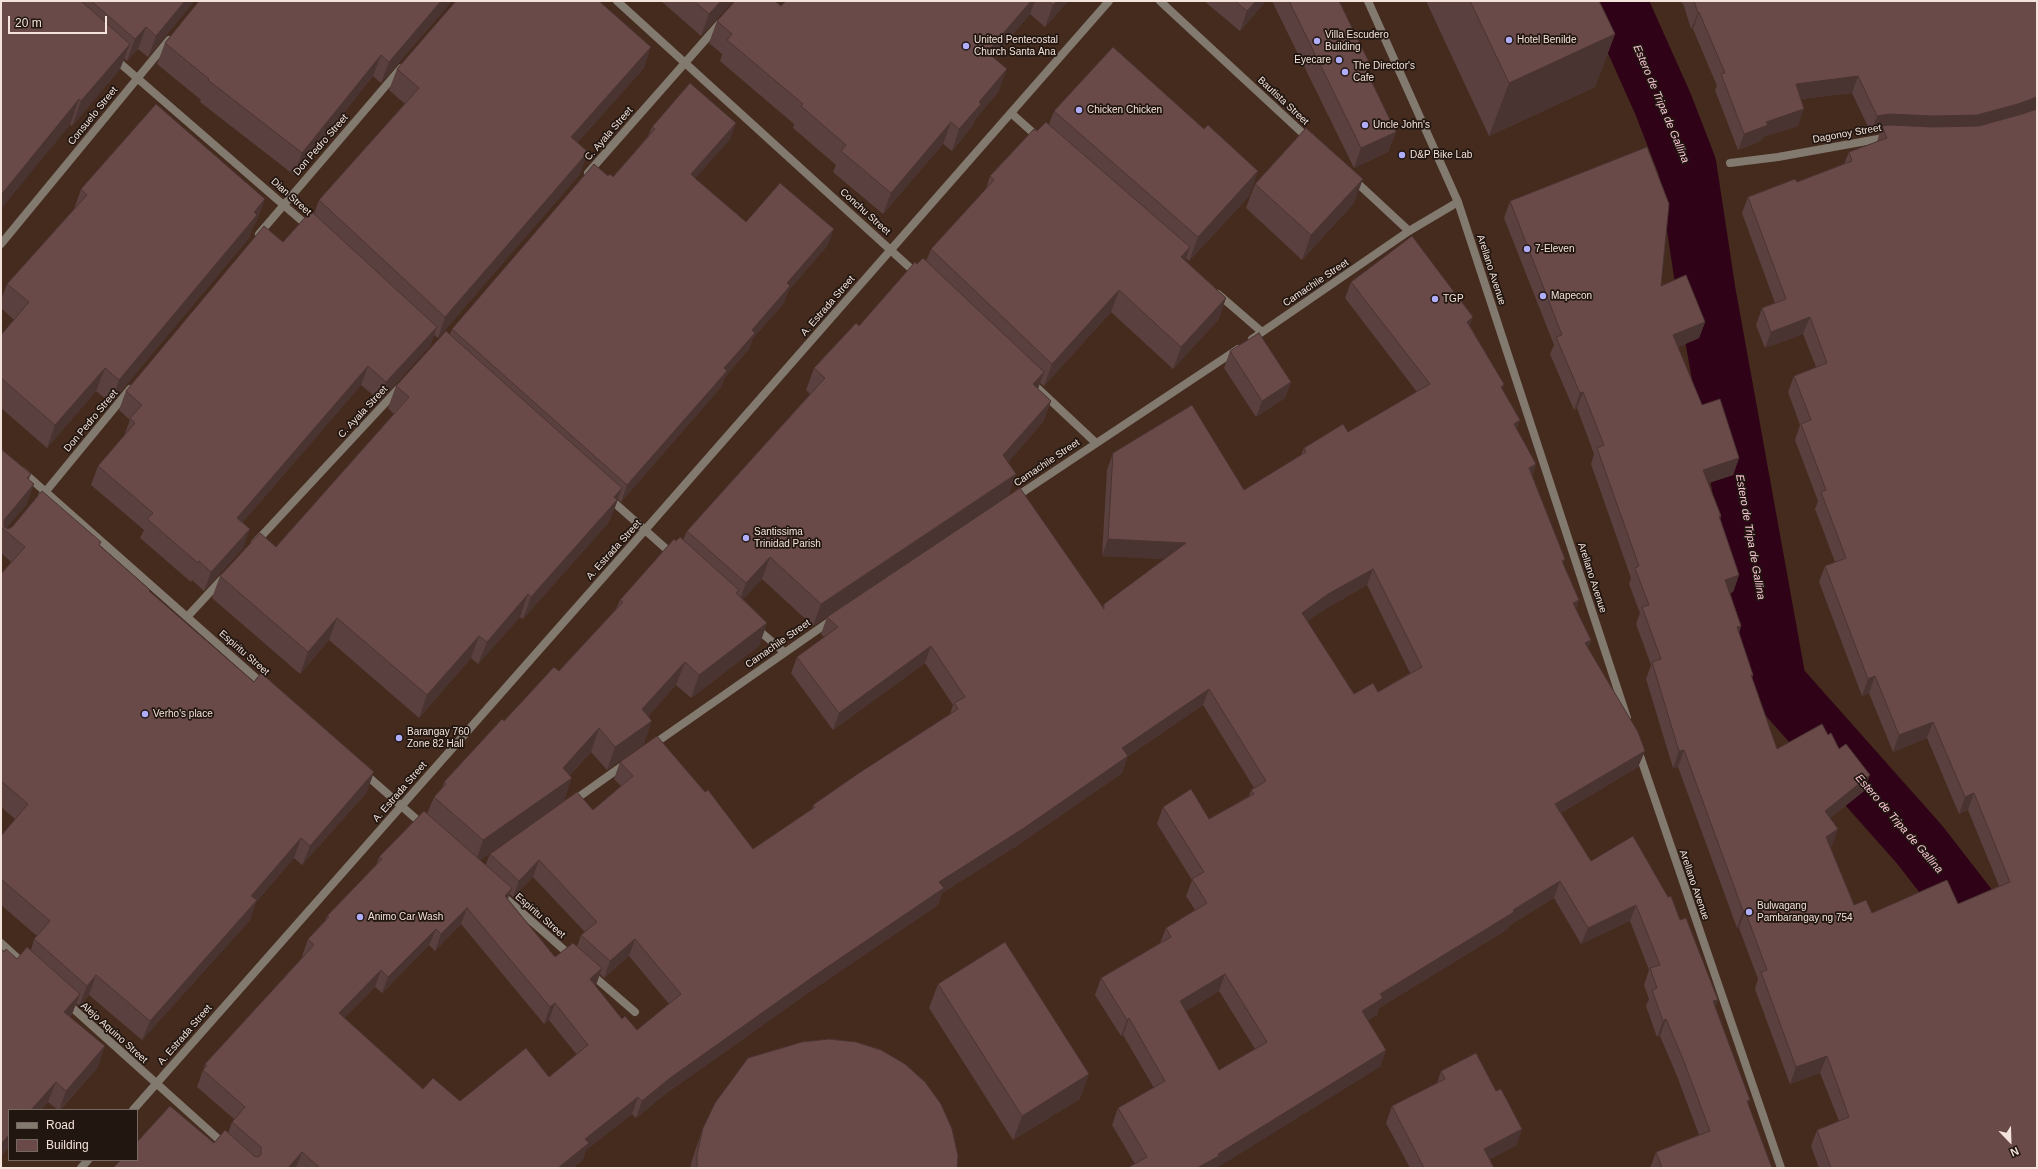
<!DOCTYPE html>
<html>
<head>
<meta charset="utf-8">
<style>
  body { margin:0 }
  #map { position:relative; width:2038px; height:1169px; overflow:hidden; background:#442b1e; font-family:Arial,sans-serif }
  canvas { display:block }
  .frame { position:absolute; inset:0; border:2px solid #f4e3db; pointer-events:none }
  .legend { position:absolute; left:8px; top:1109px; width:130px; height:52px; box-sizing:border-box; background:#221611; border:1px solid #766862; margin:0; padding:5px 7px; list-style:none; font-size:12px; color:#f4e3db }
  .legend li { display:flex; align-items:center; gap:8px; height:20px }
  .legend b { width:20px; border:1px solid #766862 }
  .north { position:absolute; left:1990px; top:1121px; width:40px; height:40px; -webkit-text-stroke:3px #221611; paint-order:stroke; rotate:157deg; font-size:11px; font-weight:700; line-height:16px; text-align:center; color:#f4e3db }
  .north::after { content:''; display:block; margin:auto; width:14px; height:18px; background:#f4e3db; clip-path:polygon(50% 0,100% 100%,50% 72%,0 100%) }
  .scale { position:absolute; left:8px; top:16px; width:99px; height:18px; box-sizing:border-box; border:2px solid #f4e3db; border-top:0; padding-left:5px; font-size:12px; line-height:14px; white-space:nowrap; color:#f4e3db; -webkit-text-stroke:3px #221611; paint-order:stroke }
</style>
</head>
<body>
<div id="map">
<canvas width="2038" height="1169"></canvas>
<div class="frame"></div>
<ul class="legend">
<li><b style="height:5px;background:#82796f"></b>Road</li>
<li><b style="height:11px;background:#694a48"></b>Building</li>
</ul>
<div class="north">N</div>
<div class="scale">20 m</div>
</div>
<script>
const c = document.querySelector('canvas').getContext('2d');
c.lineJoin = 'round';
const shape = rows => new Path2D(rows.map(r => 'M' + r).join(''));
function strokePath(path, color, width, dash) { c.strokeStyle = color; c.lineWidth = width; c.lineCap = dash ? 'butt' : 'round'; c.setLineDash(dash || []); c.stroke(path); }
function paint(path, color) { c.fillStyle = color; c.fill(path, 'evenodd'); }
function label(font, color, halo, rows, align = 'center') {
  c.font = font + ' Arial,sans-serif'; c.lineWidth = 3.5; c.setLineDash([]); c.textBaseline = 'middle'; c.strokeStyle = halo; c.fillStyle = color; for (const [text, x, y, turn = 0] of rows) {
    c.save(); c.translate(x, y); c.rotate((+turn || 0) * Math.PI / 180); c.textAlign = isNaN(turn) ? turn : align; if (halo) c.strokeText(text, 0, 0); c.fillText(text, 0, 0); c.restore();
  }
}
strokePath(shape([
  [1617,1,1663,104,1687,166,1706,291,1777,684,1920,845,2037,996]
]), '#300217', 59);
strokePath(shape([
  [617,1,918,275],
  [1160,1,1310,140],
  [1011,113,1039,138],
  [1730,163,1778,157,1889,137],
  [588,173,721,22],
  [1353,179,1409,231],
  [259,234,401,68],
  [1,244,169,40],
  [1218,294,1262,332],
  [1252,339,1409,231,1458,202],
  [1031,382,1096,443],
  [22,471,265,686],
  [42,496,130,389],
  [1014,498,1238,349],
  [645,530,673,555],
  [255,543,400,387],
  [187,617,224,577],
  [756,628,784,652],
  [651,746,833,619],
  [364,773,423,825],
  [573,801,625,764],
  [502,895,571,956],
  [1,943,26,966],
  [590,973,635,1012],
  [67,1003,225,1145]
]), '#82796f', 8);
strokePath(shape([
  [1368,1,1458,202,1627,718],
  [114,58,309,227],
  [609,498,645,530],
  [1638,750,1781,1168],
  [133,1110,645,530,1109,1],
  [81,1168,88,1160]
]), '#82796f', 8);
paint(shape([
  [1,1,193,1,192,4,148,57,138,49,127,61,124,58,120,69,72,126,70,125],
  [199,1,452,1,381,83,373,76,294,175,200,102,201,100,157,64,165,43],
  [456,1,599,1,644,68,577,143,580,174,438,338,434,335,430,346,380,401,361,385,242,523,243,548,204,591,192,580,191,582,140,538,144,530,91,485,98,466,124,436,130,420,119,410,126,391,283,242,314,214,319,200,405,104,389,90,397,69],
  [661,1,733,1,701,36],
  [786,1,1068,1,1045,27,1030,14,993,58,999,91,976,118,973,125,952,151,943,144,883,214,833,172,836,165,793,128,794,124,720,61,722,54,709,43,717,21,781,6],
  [1204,1,1266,1,1240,31],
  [1272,1,1339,1,1366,71,1396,132,1388,152,1354,168],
  [1426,1,1599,1,1615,34,1595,87,1489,136],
  [1681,1,2037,1,2037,1168,1819,1168,1811,1146,1817,1130,1839,1121,1820,1073,1790,1084,1755,989,1758,979,1739,928,1737,928,1678,767,1673,768,1646,679,1651,665,1636,624,1640,613,1629,584,1631,578,1591,464,1594,454,1577,408,1574,410,1550,354,1554,345,1504,218,1510,201,1661,286,1705,322,1699,338,1678,347,1702,405,1739,458,1733,475,1708,483,1721,516,1720,519,1739,575,1733,592,1730,593,1741,626,1739,633,1753,675,1752,678,1777,749,1828,735,1839,749,1864,791,1830,818,1832,846,1830,847,1854,905,1872,913,1958,904,1999,886,1968,810,1959,814,1927,738,1893,752,1869,693,1862,696,1819,582,1825,566,1835,562,1815,509,1818,501,1795,440,1800,425,1788,392,1794,376,1816,367,1803,334,1765,348,1756,325,1762,308,1775,303,1742,213,1748,197,1797,182,1844,164,1849,152,1877,142,1880,131,1871,133,1852,93,1801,99,1798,126,1763,137,1761,141,1738,150,1715,90,1717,86,1693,29,1691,29,1684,6],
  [1054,111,1250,195,1189,261,1186,258,1185,260,1226,298,1218,320,1173,369,1111,312,1044,386,1040,383,1038,389,1051,401,1043,422,1008,462,1016,474,1008,496,813,626,762,579,743,599,767,623,759,646,691,698,676,685,648,716,644,744,607,770,591,752,570,775,564,801,480,860,485,866,490,854,593,810,621,786,614,779,620,762,753,849,812,809,813,805,950,714,953,705,925,663,833,730,791,673,797,657,824,637,821,634,827,617,1103,608,1104,604,1165,559,1102,556,1107,470,1113,453,1244,490,1301,455,1304,448,1348,432,1417,392,1345,298,1351,282,1470,326,1504,384,1502,390,1517,429,1536,464,1532,476,1563,565,1579,600,1576,609,1591,640,1588,648,1645,751,1638,767,1561,813,1591,861,1680,920,1715,1007,1748,1106,1772,1168,1650,1168,1656,1152,1699,1135,1677,1076,1660,1036,1657,1037,1646,1006,1649,999,1644,985,1649,970,1630,921,1581,944,1554,898,1510,925,1508,929,1379,1008,1377,1015,1368,1020,1386,1050,1380,1067,1135,1164,1112,1125,1118,1108,1154,1088,1123,1035,1121,1036,1095,995,1101,978,1160,943,1166,928,1195,910,1186,896,1192,880,1157,824,1163,807,1209,819,1249,796,1251,790,1254,788,1203,705,1127,757,1122,773,1018,845,942,893,938,905,808,993,664,1095,636,1118,632,1114,586,1150,583,1160,573,1168,113,1168,214,1143,228,1133,232,1122,234,1119,197,1087,205,1064,303,957,302,956,308,939,325,921,327,916,376,865,379,857,427,814,434,797,442,788,444,782,504,721,559,671,616,609,620,600,676,541,683,540,687,531,810,394,806,390,814,368,859,326,917,264,926,261,931,249,985,191,990,176,1037,131,1049,124],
  [1367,585,1410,673,1378,692,1354,694,1307,621,1322,611],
  [533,877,585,932,581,935,577,947,555,957,508,899,510,894,513,897],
  [461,924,544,1024,549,1020,577,1055,549,1077,460,1101,423,1089,344,1018,375,987,382,993,429,945,435,951],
  [629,956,669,1004,637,1030,622,1019,595,986,596,985,600,974,604,978],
  [1219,991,1255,1049,1219,1070,1186,1011],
  [736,123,730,139,695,178,746,222,828,245,788,291,784,303,753,338,749,349,725,377,721,387,621,502,618,499,609,522,523,619,520,617,478,664,471,658,419,718,329,640,300,674,212,598,220,576,276,547,394,414,388,408,396,386,450,334,452,329,608,176,613,177,648,136,652,127],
  [1255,184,1354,203,1302,260,1246,208],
  [81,189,265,199,256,222,253,226,249,238,111,403,96,391,47,448,1,408,1,335,14,320,1,308,1,300,7,284,74,209],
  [1230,351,1291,382,1285,398,1256,417,1224,368],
  [1,449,31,474,29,479,27,504,6,528,100,546,367,792,302,865,294,858,256,902,250,920,142,1040,89,995,79,1006,76,1003,72,1014,70,1017,98,1067,60,1110,58,1110,48,1102,41,1110,9,1110,9,1147,1,1156,1,949,4,952,17,959,31,950,34,939,37,936,1,905,1,836,15,819,1,807,1,574,11,562,1,553],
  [938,984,1080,1099,1013,1140,929,1008],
  [1441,1071,1517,1145,1490,1159,1494,1168,1410,1168,1386,1123,1392,1106,1437,1083],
  [703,1128,957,1168,690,1168,692,1160]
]), '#5a403e');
paint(shape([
  [185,1,193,1,192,4,148,57,156,36],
  [441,1,452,1,381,83,389,62],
  [721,1,733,1,701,36,709,14],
  [1031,1,1035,1,1030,14,979,74,987,52],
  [1057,1,1068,1,1045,27,1053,5],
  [1256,1,1266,1,1240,31,1247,11],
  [1699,12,1693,29,1691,29,1698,13],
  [146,27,138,49,127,61,135,39],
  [1615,34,1595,87,1489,136,1509,83],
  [130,44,120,69,72,126,81,101],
  [651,47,644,68,563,159,571,137],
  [381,55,373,76,294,175,302,153],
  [1369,62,1362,82,1363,64],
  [1007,69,999,91,976,118,973,125,952,151,959,129,979,102],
  [1858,76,1852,93,1790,100,1796,84],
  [2037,97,2037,107,2035,112,1971,132,1882,126,1880,131,1871,133,1877,116,1889,114],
  [79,99,70,125,1,209,1,195],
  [1804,109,1798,126,1763,137,1761,141,1738,150,1744,134,1766,122],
  [951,122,943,144,883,214,891,193],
  [736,123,730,139,685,190,691,174],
  [1396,132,1388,152,1354,168,1361,148],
  [588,152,580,174,438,338,445,317],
  [1258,171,1250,195,1189,261,1198,237],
  [1363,179,1354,203,1302,260,1311,235],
  [265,199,256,222,253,226,249,238,111,403,119,380],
  [834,229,828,245,788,291,784,303,753,338,749,349,725,377,721,387,621,502,627,485,724,368,752,330,787,283],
  [1190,247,1182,269,1181,257],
  [1119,290,1111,312,1044,386,1052,364],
  [1226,298,1218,320,1173,369,1181,347],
  [1473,317,1467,334,1467,322],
  [1810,317,1803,334,1765,348,1771,332],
  [1705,322,1699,338,1667,352,1673,335],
  [437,327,430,346,380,401,386,382],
  [368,366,361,385,230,537,237,518],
  [105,368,96,391,47,448,55,425],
  [1044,372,1036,394,1033,384],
  [1291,382,1285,398,1256,417,1262,401],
  [1504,384,1498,401,1501,387],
  [1583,392,1577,408,1574,410,1580,393],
  [1051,401,1043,422,995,477,1003,455],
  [1520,420,1514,437,1514,424],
  [1739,458,1733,475,1697,487,1703,470],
  [1536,464,1530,481,1529,468],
  [1016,474,1008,496,813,626,821,604],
  [34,484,27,504,5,530,4,520],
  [622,488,614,510,613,512,609,522,523,619,531,597],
  [250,529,243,548,204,591,211,572],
  [1108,539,1186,543,1180,560,1102,556],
  [770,557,762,579,738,605,746,583],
  [1565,559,1559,576,1562,561],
  [1373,569,1367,585,1322,611,1296,630,1302,613,1328,594],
  [1739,575,1733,592,1719,596,1725,580],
  [528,594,520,617,478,664,487,642],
  [1579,600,1573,617,1573,603],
  [337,618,329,640,300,674,308,652],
  [767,623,759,646,691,698,699,675],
  [1741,626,1735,642,1737,627],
  [479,636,471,658,419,718,427,695],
  [1591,640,1585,657,1585,643],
  [931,646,925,663,833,730,839,713],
  [685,662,676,685,634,732,642,709],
  [1875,676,1869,693,1862,696,1868,679],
  [1209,689,1203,705,1127,757,1122,773,1018,845,942,893,938,905,808,993,664,1095,636,1118,642,1101,670,1078,1122,748],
  [652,721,644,744,607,770,615,747],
  [1933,722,1927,738,1893,752,1899,735],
  [599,728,591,752,557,788,572,778,564,801,475,864,483,840,563,768],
  [1684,750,1678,767,1673,768,1679,751],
  [1645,751,1638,767,1549,820,1555,804],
  [374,772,367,792,302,865,310,846],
  [1870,775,1864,791,1819,827,1825,811],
  [1974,793,1968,810,1959,814,1965,797],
  [1838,829,1832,846,1820,854,1826,837],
  [301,838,294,858,256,902,250,920,142,1040,150,1021,251,896],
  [539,860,533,877,513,897,519,881],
  [1560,881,1554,898,1510,925,1508,929,1379,1008,1377,1015,1356,1028,1362,1011,1380,994,1513,910],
  [512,888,505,905,505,896],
  [1636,905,1630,921,1581,944,1588,928],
  [467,908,461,924,435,951,441,934],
  [1743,911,1745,911,1739,928,1737,928],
  [436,929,429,945,382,993,388,977],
  [635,939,629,956,604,978,610,961],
  [602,968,596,985,584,996,590,979],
  [381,970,375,987,333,1029,339,1013],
  [1225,974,1219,991,1174,1018,1180,1001],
  [96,975,89,995,79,1006,87,986],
  [80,994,72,1014,57,1032,64,1012],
  [1718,1000,1712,1016,1713,1001],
  [555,1003,549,1020,544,1024,550,1007],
  [1129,1018,1123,1035,1121,1036,1127,1020],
  [1666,1019,1660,1036,1657,1037,1663,1021],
  [105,1046,98,1067,59,1110,66,1091],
  [1386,1050,1380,1067,1217,1168,1197,1168,1218,1154],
  [1827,1056,1820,1073,1790,1084,1796,1067],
  [1089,1074,1080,1099,1013,1140,1022,1116],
  [56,1082,48,1102,41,1110,31,1110],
  [638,1097,632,1114,586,1150,583,1160,573,1168,558,1168,585,1139],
  [1750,1100,1744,1116,1747,1101],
  [1522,1129,1517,1145,1479,1165,1484,1149],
  [9,1135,9,1147,1,1156,1,1144],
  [302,1152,296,1168,288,1168]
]), '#4a3432');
const building = shape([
  [1,1,81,1,130,44,81,101,79,99,1,195,1,1],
  [91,1,185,1,156,36,146,27,135,39,91,1],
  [199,1,441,1,389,62,381,55,302,153,208,80,209,79,165,43,199,1],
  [456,1,599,1,651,47,571,137,588,152,445,317,319,200,419,88,397,69,456,1],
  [694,1,721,1,709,14,694,1],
  [735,1,775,1,781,6,786,1,1031,1,987,52,1007,69,979,102,981,104,959,129,951,122,891,193,841,151,846,145,801,106,803,104,727,40,732,34,717,21,735,1],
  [1048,1,1057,1,1053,5,1048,1],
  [1235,1,1256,1,1247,11,1235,1],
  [1289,1,1339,1,1369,62,1363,64,1396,132,1361,148,1289,1],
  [1470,1,1599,1,1615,34,1509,83,1470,1],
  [1694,1,2037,1,2037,97,2018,104,1977,115,1933,116,1889,114,1877,116,1858,76,1796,84,1804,109,1766,122,1768,125,1744,134,1721,74,1725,73,1699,12,1698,13,1694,1],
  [1113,47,1204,129,1208,125,1258,171,1198,237,1054,111,1113,47],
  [690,83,736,123,691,174,697,180,746,222,780,183,834,229,787,283,790,286,752,330,755,333,724,368,727,371,627,485,452,329,594,164,608,176,610,174,613,177,655,129,652,127,690,83],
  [156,104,265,199,254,212,257,215,119,380,105,368,55,425,1,378,1,335,29,302,7,284,87,195,81,189,156,104],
  [2037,109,2037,1168,1831,1168,1817,1130,1849,1117,1827,1056,1796,1067,1761,972,1767,970,1745,911,1743,911,1684,750,1679,751,1652,662,1661,659,1642,607,1649,605,1635,568,1639,566,1597,448,1604,445,1583,392,1580,393,1556,337,1562,335,1510,201,1647,147,1669,204,1661,286,1686,275,1705,322,1673,335,1702,405,1720,399,1739,458,1703,470,1721,516,1719,516,1739,575,1725,580,1741,626,1737,627,1753,675,1751,675,1777,749,1822,724,1828,735,1831,733,1839,749,1846,744,1870,775,1825,811,1838,829,1826,837,1854,905,1866,900,1872,913,1947,880,1958,904,2010,882,1974,793,1965,797,1933,722,1899,735,1875,676,1868,679,1825,566,1846,558,1821,492,1826,490,1801,424,1811,420,1794,376,1827,363,1810,317,1771,332,1762,308,1786,299,1748,197,1795,179,1797,182,1852,161,1849,152,1887,138,1882,126,1889,125,1933,127,1979,126,2022,114,2037,109],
  [1046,122,1190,247,1181,257,1226,298,1181,347,1119,290,1052,364,931,249,994,180,990,176,1034,129,1037,131,1046,122],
  [1306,128,1363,179,1311,235,1255,184,1306,128],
  [311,211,437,327,386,382,368,366,237,518,250,529,211,572,199,561,198,563,147,519,153,513,98,466,135,423,130,418,142,405,126,391,264,226,283,242,311,211],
  [1412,236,1473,317,1467,322,1504,384,1501,387,1520,420,1514,424,1536,464,1529,468,1565,559,1562,561,1579,600,1573,603,1591,640,1585,643,1638,732,1645,751,1555,804,1591,861,1633,836,1668,897,1671,896,1680,920,1686,918,1718,1000,1713,1001,1750,1100,1747,1101,1772,1168,1662,1168,1656,1152,1710,1131,1683,1059,1666,1019,1663,1021,1652,990,1657,988,1650,968,1660,965,1636,905,1588,928,1560,881,1513,910,1514,912,1380,994,1383,998,1362,1011,1386,1050,1218,1154,1219,1156,1197,1168,1127,1168,1147,1157,1118,1108,1165,1081,1129,1018,1127,1020,1101,978,1171,937,1166,928,1207,903,1192,879,1204,872,1163,807,1191,789,1209,819,1254,794,1251,790,1266,781,1209,689,1122,748,1128,756,1024,828,939,882,944,888,814,976,670,1078,642,1101,638,1097,585,1139,589,1143,558,1168,320,1168,302,1152,288,1168,113,1168,121,1160,137,1160,137,1142,170,1106,214,1143,225,1130,254,1156,258,1157,261,1155,261,1147,232,1122,245,1107,203,1070,207,1066,205,1064,314,945,308,939,329,917,327,916,382,859,379,857,424,811,512,888,505,896,555,957,573,943,602,968,590,979,622,1019,625,1016,637,1030,681,994,635,939,610,961,581,935,597,922,539,860,519,881,490,854,577,792,593,810,633,776,620,762,657,736,705,792,708,790,753,849,815,807,813,805,859,773,958,709,954,703,965,697,931,646,839,713,797,657,838,627,827,617,1020,488,1104,609,1104,604,1186,543,1108,539,1113,453,1192,405,1244,490,1306,452,1304,448,1343,424,1348,432,1430,384,1351,282,1412,236],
  [1373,569,1422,667,1378,692,1373,683,1354,694,1302,613,1328,594,1373,569],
  [467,908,550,1007,555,1003,588,1045,549,1077,526,1048,460,1101,433,1078,423,1089,339,1013,381,970,388,977,436,929,441,934,467,908],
  [1225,974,1267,1042,1219,1070,1180,1001,1225,974],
  [923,258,1044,372,1033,384,1051,401,1003,455,1016,474,821,604,770,557,746,583,687,531,825,378,814,368,856,323,859,326,915,262,917,264,923,258],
  [446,331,622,488,614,497,617,500,531,597,528,594,487,642,479,636,427,695,337,618,308,652,220,576,260,533,276,547,409,397,396,386,446,331],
  [1259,333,1291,382,1262,401,1230,351,1259,333],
  [1,449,31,474,27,478,34,484,4,520,4,527,8,529,12,527,42,491,101,542,99,545,150,590,149,591,254,682,261,673,374,772,310,846,301,838,251,896,257,900,150,1021,96,975,87,986,34,939,50,921,1,879,1,836,28,804,1,781,1,574,25,547,1,527,1,449],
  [680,537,739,590,736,593,767,623,699,675,685,662,642,709,652,721,615,747,599,728,563,768,572,778,483,840,434,797,446,784,444,782,502,719,504,721,554,667,559,671,623,602,620,600,674,539,676,541,680,537],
  [1005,942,1089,1074,1022,1116,938,984,1005,942],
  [27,947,80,994,64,1012,105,1046,66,1091,56,1082,31,1110,9,1110,9,1135,1,1144,1,949,4,952,6,949,17,959,27,947],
  [829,1039,856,1042,881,1050,905,1064,925,1082,941,1104,952,1129,958,1156,957,1168,697,1168,697,1155,703,1128,715,1103,748,1058,802,1042,829,1039],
  [1476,1053,1496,1091,1501,1089,1522,1129,1484,1149,1494,1168,1424,1168,1392,1106,1445,1079,1441,1071,1476,1053]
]);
paint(building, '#694a48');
strokePath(building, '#4a3432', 1);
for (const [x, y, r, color] of [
  [1509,40,4,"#b0aefa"],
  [1317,41,4,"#b0aefa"],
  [966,46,4,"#b0aefa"],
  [1339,60,4,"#b0aefa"],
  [1345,72,4,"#b0aefa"],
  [1079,110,4,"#b0aefa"],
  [1365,125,4,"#b0aefa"],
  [1402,155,4,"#b0aefa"],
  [1527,249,4,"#b0aefa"],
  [1543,296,4,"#b0aefa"],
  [1435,299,4,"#b0aefa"],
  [746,538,4,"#b0aefa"],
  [145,714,4,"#b0aefa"],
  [399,738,4,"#b0aefa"],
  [1749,912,4,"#b0aefa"],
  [360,917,4,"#b0aefa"]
]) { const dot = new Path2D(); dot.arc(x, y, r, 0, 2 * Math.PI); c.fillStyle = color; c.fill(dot); strokePath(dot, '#221611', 1.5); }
label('10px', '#f4e3db', '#221611', [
  ["Villa Escudero",1325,35],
  ["Building",1325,47],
  ["United Pentecostal",974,40],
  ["Church Santa Ana",974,52],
  ["Hotel Benilde",1517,40],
  ["Eyecare",1331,60,"right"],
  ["The Director's",1353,66],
  ["Cafe",1353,78],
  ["Chicken Chicken",1087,110],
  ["Uncle John's",1373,125],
  ["D&P Bike Lab",1410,155],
  ["7-Eleven",1535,249],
  ["Mapecon",1551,296],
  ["TGP",1443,299],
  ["Santissima",754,532],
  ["Trinidad Parish",754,544],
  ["Verho's place",153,714],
  ["Barangay 760",407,732],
  ["Zone 82 Hall",407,744],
  ["Bulwagang",1757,906],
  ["Pambarangay ng 754",1757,918],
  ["Animo Car Wash",368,917]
], 'left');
label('10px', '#f4e3db', '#221611', [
  ["Bautista Street",1283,101,43],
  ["Consuelo Street",93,116,-51],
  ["C. Ayala Street",609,134,-49],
  ["Dagonoy Street",1847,134,-10],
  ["Don Pedro Street",321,145,-49],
  ["Dian Street",291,197,42],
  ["Conchu Street",865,212,42],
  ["Arellano Avenue",1491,270,72],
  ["Camachile Street",1316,283,-34],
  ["A. Estrada Street",828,306,-49],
  ["C. Ayala Street",363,412,-47],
  ["Don Pedro Street",91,421,-50],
  ["Camachile Street",1047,463,-34],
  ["A. Estrada Street",614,550,-48],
  ["Arellano Avenue",1592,578,72],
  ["Camachile Street",778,644,-35],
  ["Espiritu Street",244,653,41],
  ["A. Estrada Street",400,792,-49],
  ["Arellano Avenue",1694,885,71],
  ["Espiritu Street",540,916,41],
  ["Alejo Aquino Street",114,1033,42],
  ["A. Estrada Street",185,1035,-49]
]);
label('italic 11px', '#fec9d9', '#221611', [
  ["Estero de Tripa de Gallina",1661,104,67],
  ["Estero de Tripa de Gallina",1750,537,80],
  ["Estero de Tripa de Gallina",1899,824,49]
]);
</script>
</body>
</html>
